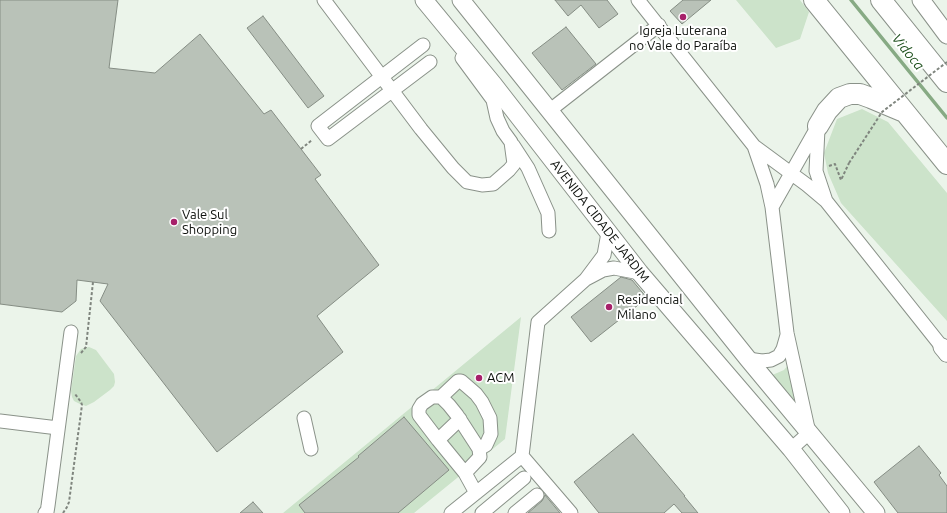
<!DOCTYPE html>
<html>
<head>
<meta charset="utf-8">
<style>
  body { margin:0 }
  canvas { display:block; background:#ebf4ea }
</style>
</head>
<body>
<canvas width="947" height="513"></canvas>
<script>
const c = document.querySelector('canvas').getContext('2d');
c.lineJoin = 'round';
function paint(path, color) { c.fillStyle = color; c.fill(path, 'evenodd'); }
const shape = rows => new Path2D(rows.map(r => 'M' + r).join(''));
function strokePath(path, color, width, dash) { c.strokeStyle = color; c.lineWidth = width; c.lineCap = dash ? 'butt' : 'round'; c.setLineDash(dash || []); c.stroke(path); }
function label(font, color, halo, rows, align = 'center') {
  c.font = font + ' Ubuntu,sans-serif'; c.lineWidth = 4; c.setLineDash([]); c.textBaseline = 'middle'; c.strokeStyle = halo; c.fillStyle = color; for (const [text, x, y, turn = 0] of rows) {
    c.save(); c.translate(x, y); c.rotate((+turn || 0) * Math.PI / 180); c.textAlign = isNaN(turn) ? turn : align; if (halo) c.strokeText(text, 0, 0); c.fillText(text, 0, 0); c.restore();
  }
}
paint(shape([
  [736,0,800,0,809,12,800,39,776,48],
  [862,109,888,122,947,193,947,321,841,203,828,173,824,153,837,119],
  [521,317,505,439,414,513,283,513],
  [89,347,96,350,114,374,115,382,114,386,110,390,94,402,86,406,80,404,74,401,72,397,71,391,76,356,81,349],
  [788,365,798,412,770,376,784,370]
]), '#cce3ca');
strokePath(shape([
  [851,0,947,118]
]), '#87aa84', 3.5);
const building = shape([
  [0,0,118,0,109,68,155,73,200,34,264,114,271,110,321,175,315,179,379,265,317,316,343,352,217,452,100,301,108,284,77,280,76,301,62,312,0,304,0,0],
  [555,0,607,0,618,14,599,28,581,5,568,16,555,0],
  [683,0,711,0,682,24,670,11,683,0],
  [263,16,324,96,308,108,247,28,263,16],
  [566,27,596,64,562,90,532,53,566,27],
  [621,277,632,280,647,298,591,342,571,317,621,277],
  [404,417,449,470,398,513,305,513,299,505,359,457,358,456,404,417],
  [633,434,685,496,684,496,698,513,682,513,674,504,664,513,599,513,574,482,633,434],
  [919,446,941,473,939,475,947,486,947,513,898,513,874,482,919,446],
  [545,495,560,513,528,513,542,501,545,495],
  [253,502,263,513,240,513,253,502]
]);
paint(building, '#b9c2b8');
strokePath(building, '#858d84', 1);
const minor = shape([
  [324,0,421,129,453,168,467,182,482,185,493,184,509,170,514,164,511,142,503,131,497,118,493,100,462,58],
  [638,0,754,146,807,185,826,201,942,347,946,355],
  [423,45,318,126,328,139,430,62],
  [549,111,659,25],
  [818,129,816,171,826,201],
  [513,145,528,168,548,213,549,231],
  [754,146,767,184,772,207,787,333,809,433,791,449],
  [772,207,818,126],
  [608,233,604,255,586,279,603,270,614,268,640,273],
  [748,359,762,361,771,360,779,356,783,349,787,335],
  [441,397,458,381,461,381,476,394,482,402,490,418,491,434,486,445,479,449],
  [304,418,311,449],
  [0,421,58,428],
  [438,440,460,419],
  [522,456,571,513],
  [465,473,480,457,479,449,457,415,449,405,441,397,432,397,422,404,419,409,419,415,438,440,465,473,476,493],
  [45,513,47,512,48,506,71,332],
  [451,513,522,456,538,322,586,279],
  [482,513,524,478],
  [515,513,537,495]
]);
const major = shape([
  [424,0,494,85,640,273,791,449,841,513],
  [461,0,748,359,876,513],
  [921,0,947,35],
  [942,347,947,353]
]);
const highway = shape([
  [814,0,947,164],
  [881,0,947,82],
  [818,126,827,111,839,98,850,94,860,94,871,98,902,111]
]);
strokePath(minor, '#8a9289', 15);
strokePath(major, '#8a9289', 19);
strokePath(highway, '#8a9289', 22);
strokePath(shape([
  [301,149,312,140],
  [829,166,835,164,841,180,849,163],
  [81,353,86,347,93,282],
  [63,513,67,507,69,502,82,405,81,402,75,394]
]), '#7f857e', 2, [3, 2]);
strokePath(minor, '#fff', 13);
strokePath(major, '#fff', 17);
strokePath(highway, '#fff', 20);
strokePath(shape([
  [849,163,882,112,947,62]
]), '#7f857e', 2, [3, 2]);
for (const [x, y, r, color] of [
  [683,17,4,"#a7206a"],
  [174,222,4,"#a7206a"],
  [609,307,4,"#a7206a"],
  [479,378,4,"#a7206a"]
]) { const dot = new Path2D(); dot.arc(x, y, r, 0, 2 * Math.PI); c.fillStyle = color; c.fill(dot); strokePath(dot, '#fff', 1.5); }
label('13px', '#0e110d', '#fff', [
  ["Igreja Luterana",683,31,"center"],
  ["no Vale do Paraíba",683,46,"center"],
  ["Vale Sul",182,215],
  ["Shopping",182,230],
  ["Residencial",617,300],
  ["Milano",617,315],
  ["ACM",487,378]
], 'left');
label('13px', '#0e110d', '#fff', [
  ["AVENIDA CIDADE JARDIM",600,221,52]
]);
label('italic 14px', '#20521f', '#fff', [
  ["Vidoca",908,52,51]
]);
</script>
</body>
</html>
